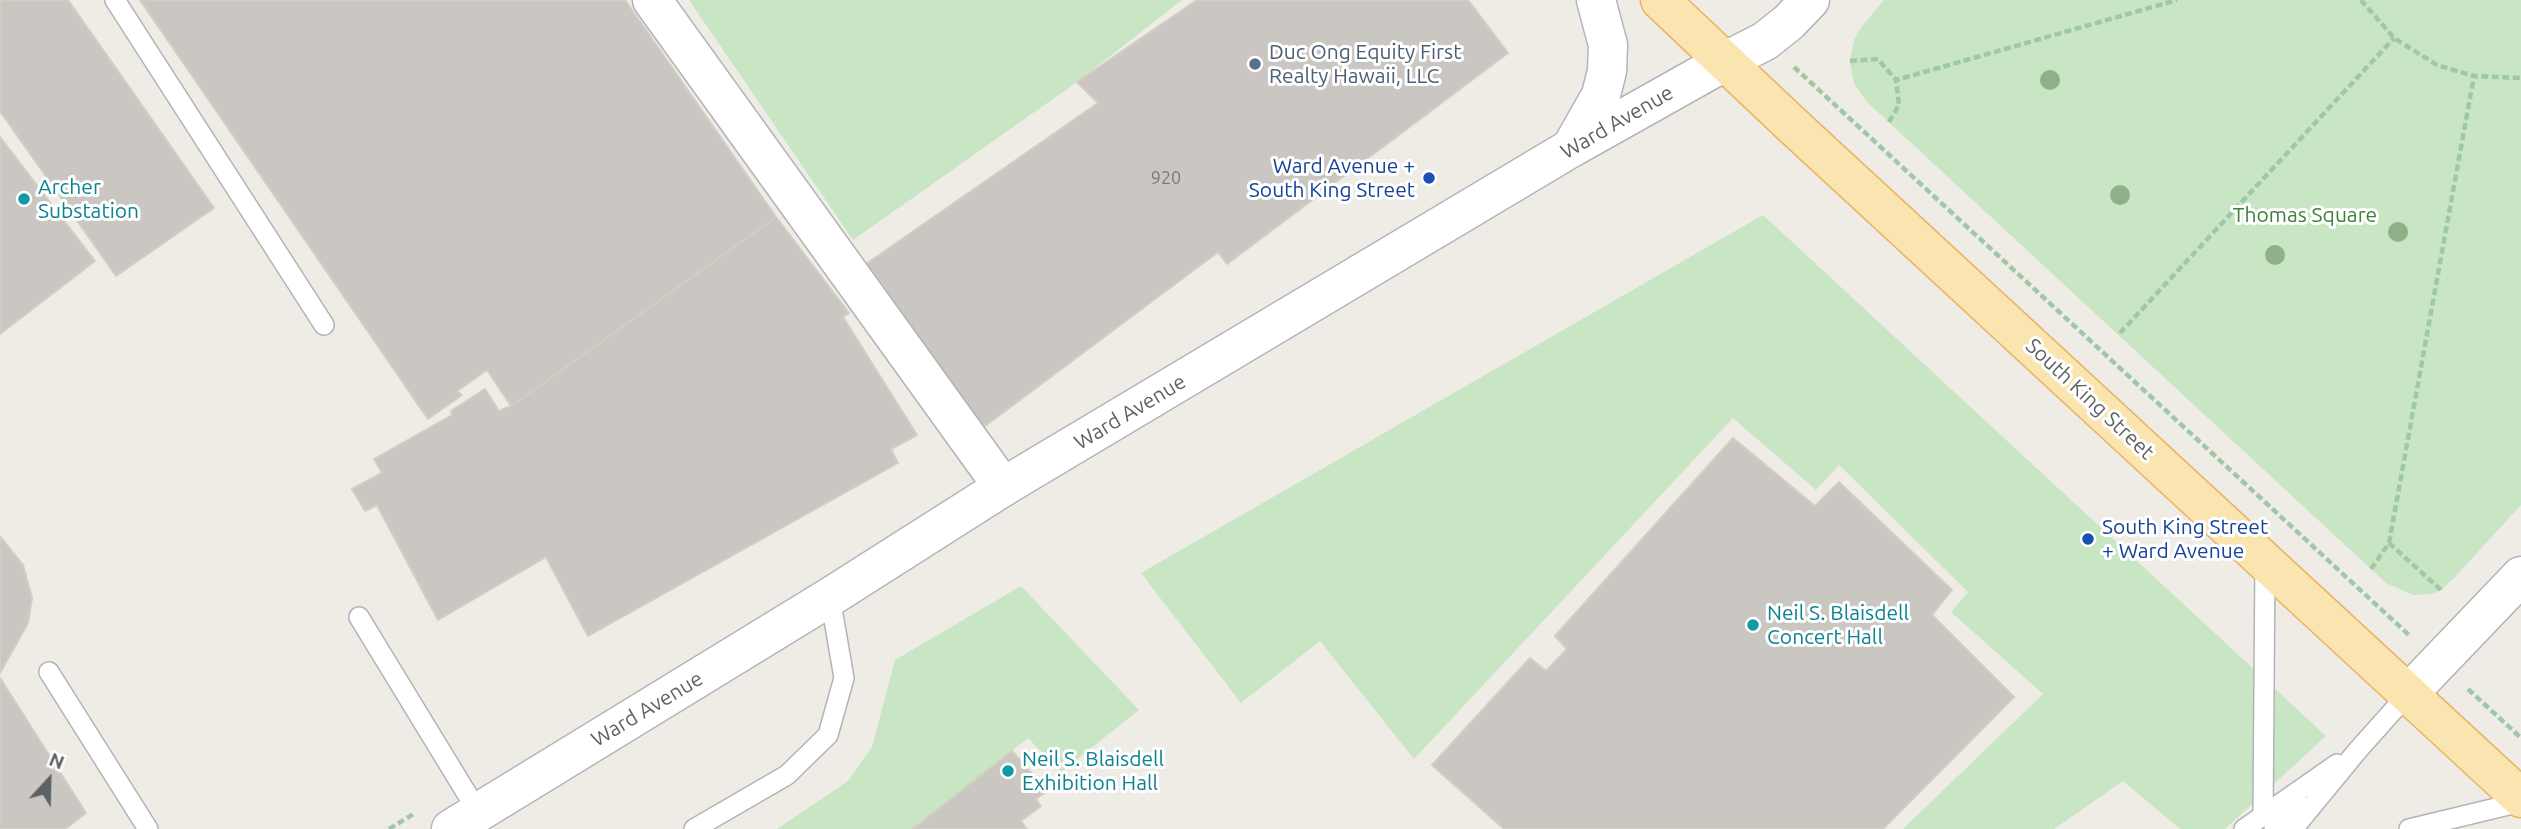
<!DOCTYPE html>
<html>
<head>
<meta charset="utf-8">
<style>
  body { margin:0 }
  #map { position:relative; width:2521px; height:829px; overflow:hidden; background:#efece6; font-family:Ubuntu,sans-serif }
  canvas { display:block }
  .north { position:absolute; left:14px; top:745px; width:70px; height:70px; -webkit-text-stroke:5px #fff; paint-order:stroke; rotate:22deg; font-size:19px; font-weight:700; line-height:28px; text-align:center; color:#5d6265 }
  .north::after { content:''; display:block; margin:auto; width:24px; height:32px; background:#5d6265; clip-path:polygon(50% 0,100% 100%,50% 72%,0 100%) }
</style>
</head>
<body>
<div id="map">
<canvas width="2521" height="829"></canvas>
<div class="north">N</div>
</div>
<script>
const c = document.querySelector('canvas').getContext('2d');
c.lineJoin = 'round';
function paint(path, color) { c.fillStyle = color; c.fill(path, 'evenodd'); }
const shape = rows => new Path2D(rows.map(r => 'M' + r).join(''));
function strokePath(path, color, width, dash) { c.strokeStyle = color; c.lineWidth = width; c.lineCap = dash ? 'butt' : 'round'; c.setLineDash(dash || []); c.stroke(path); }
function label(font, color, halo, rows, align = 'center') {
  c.font = font + ' Ubuntu,sans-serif'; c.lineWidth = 6; c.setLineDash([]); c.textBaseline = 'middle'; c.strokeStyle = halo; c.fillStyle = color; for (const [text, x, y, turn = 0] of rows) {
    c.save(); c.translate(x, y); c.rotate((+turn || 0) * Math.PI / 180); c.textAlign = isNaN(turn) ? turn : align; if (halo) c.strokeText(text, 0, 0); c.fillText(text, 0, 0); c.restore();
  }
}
paint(shape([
  [689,0,1182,0,1077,82,853,240],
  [1884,0,2521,0,2521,505,2454,578,2441,590,2432,594,2413,595,2386,583,1867,102,1854,84,1850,61,1854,40,1860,29],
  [1763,215,2326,736,2225,829,2180,829,2123,781,2054,829,1903,829,2043,694,1951,612,1968,592,1839,465,1816,490,1733,418,1414,759,1320,641,1241,703,1141,573],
  [1021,586,1139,710,1061,772,1028,738,913,829,777,829,848,781,872,747,895,660]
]), '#c8e5c4');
const building = shape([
  [0,0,68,0,214,208,116,276,0,111,0,0],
  [140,0,625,0,776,217,511,406,487,370,457,391,462,395,428,419,140,0],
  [1197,0,1468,0,1508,53,1227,264,1218,252,981,429,882,284,866,264,1098,103,1077,82,1197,0],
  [0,137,95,261,0,334,0,137],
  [776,217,849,313,843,317,917,435,891,449,898,463,588,636,546,557,438,620,377,505,365,511,352,489,382,473,374,459,452,415,451,411,485,389,499,411,511,406,776,217],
  [1733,438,1815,506,1839,482,1952,590,1932,615,2014,697,1883,829,1504,829,1432,765,1530,658,1546,671,1567,649,1555,636,1733,438],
  [0,536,23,565,32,598,28,623,0,673,0,536],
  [0,678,86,813,65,829,0,829,0,678],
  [1012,751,1047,791,1036,799,1041,806,1021,821,1027,829,913,829,1012,751]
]);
paint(building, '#cac7c2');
strokePath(building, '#d3cdc4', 2);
const lane = shape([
  [115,0,324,325],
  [359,617,478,812],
  [49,672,148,829],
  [2263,817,2265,561],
  [694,829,787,775,828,735,844,678,830,597],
  [2244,829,2337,764],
  [2274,829,2297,801],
  [2293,829,2358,750,2408,694],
  [2409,829,2521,802]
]);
const street = shape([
  [652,0,1003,487],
  [2408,694,2521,576]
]);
const secondary = shape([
  [1571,148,1601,95,1607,71,1608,45,1596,0],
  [451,829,830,597,1003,487,1571,148,1726,61,1765,41,1789,22,1810,0]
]);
const primary = shape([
  [1660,0,1791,124,2521,798]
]);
strokePath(lane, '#b1b4b7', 22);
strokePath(street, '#b1b4b7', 41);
strokePath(secondary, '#b2b6ba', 41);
strokePath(primary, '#e9b465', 41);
strokePath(shape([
  [2361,0,2394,38,2437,65,2474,76,2521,78],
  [1850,61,1878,59,1896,80,2177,0],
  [1794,67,2410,636],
  [1889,122,1899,105,1896,80],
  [2120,333,2394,38],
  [2389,543,2441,590],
  [2371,569,2389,543,2474,76],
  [2468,689,2521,738],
  [389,829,415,813]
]), '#9fc8a5', 4.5, [7, 3.5]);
strokePath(lane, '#fff', 19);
strokePath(street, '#fff', 38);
strokePath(secondary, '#fff', 38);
strokePath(primary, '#fae5b0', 38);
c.fillStyle = '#8eb187';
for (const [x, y] of [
  [2050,80],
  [2120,195],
  [2398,232],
  [2275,255]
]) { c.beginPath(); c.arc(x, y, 10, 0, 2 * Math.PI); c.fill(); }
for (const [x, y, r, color] of [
  [1255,64,7,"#5c6f8a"],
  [1429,178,7,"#1a4fb4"],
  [24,199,7,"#0f9aa8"],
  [2088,539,7,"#1a4fb4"],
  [1753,625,7,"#0f9aa8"],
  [1008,771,7,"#0f9aa8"]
]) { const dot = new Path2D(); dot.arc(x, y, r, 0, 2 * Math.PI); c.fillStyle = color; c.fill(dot); strokePath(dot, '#fff', 2.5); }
label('18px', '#787b7c', null, [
  ["920",1166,178]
]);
label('21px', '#4e5e75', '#fff', [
  ["Duc Ong Equity First",1269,52],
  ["Realty Hawaii, LLC",1269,76]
], 'left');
label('21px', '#5d6265', '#fff', [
  ["Ward Avenue",1617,122,-30],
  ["South King Street",2090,399,43],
  ["Ward Avenue",1130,412,-31],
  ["Ward Avenue",647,709,-31]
]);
label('21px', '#164399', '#fff', [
  ["Ward Avenue +",1415,166],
  ["South King Street",1415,190],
  ["South King Street",2102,527,"left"],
  ["+ Ward Avenue",2102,551,"left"]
], 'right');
label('21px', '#0d838f', '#fff', [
  ["Archer",38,187],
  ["Substation",38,211],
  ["Neil S. Blaisdell",1767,613],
  ["Concert Hall",1767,637],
  ["Neil S. Blaisdell",1022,759],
  ["Exhibition Hall",1022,783]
], 'left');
label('21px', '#3f803a', '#fff', [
  ["Thomas Square",2305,215]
]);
</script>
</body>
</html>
